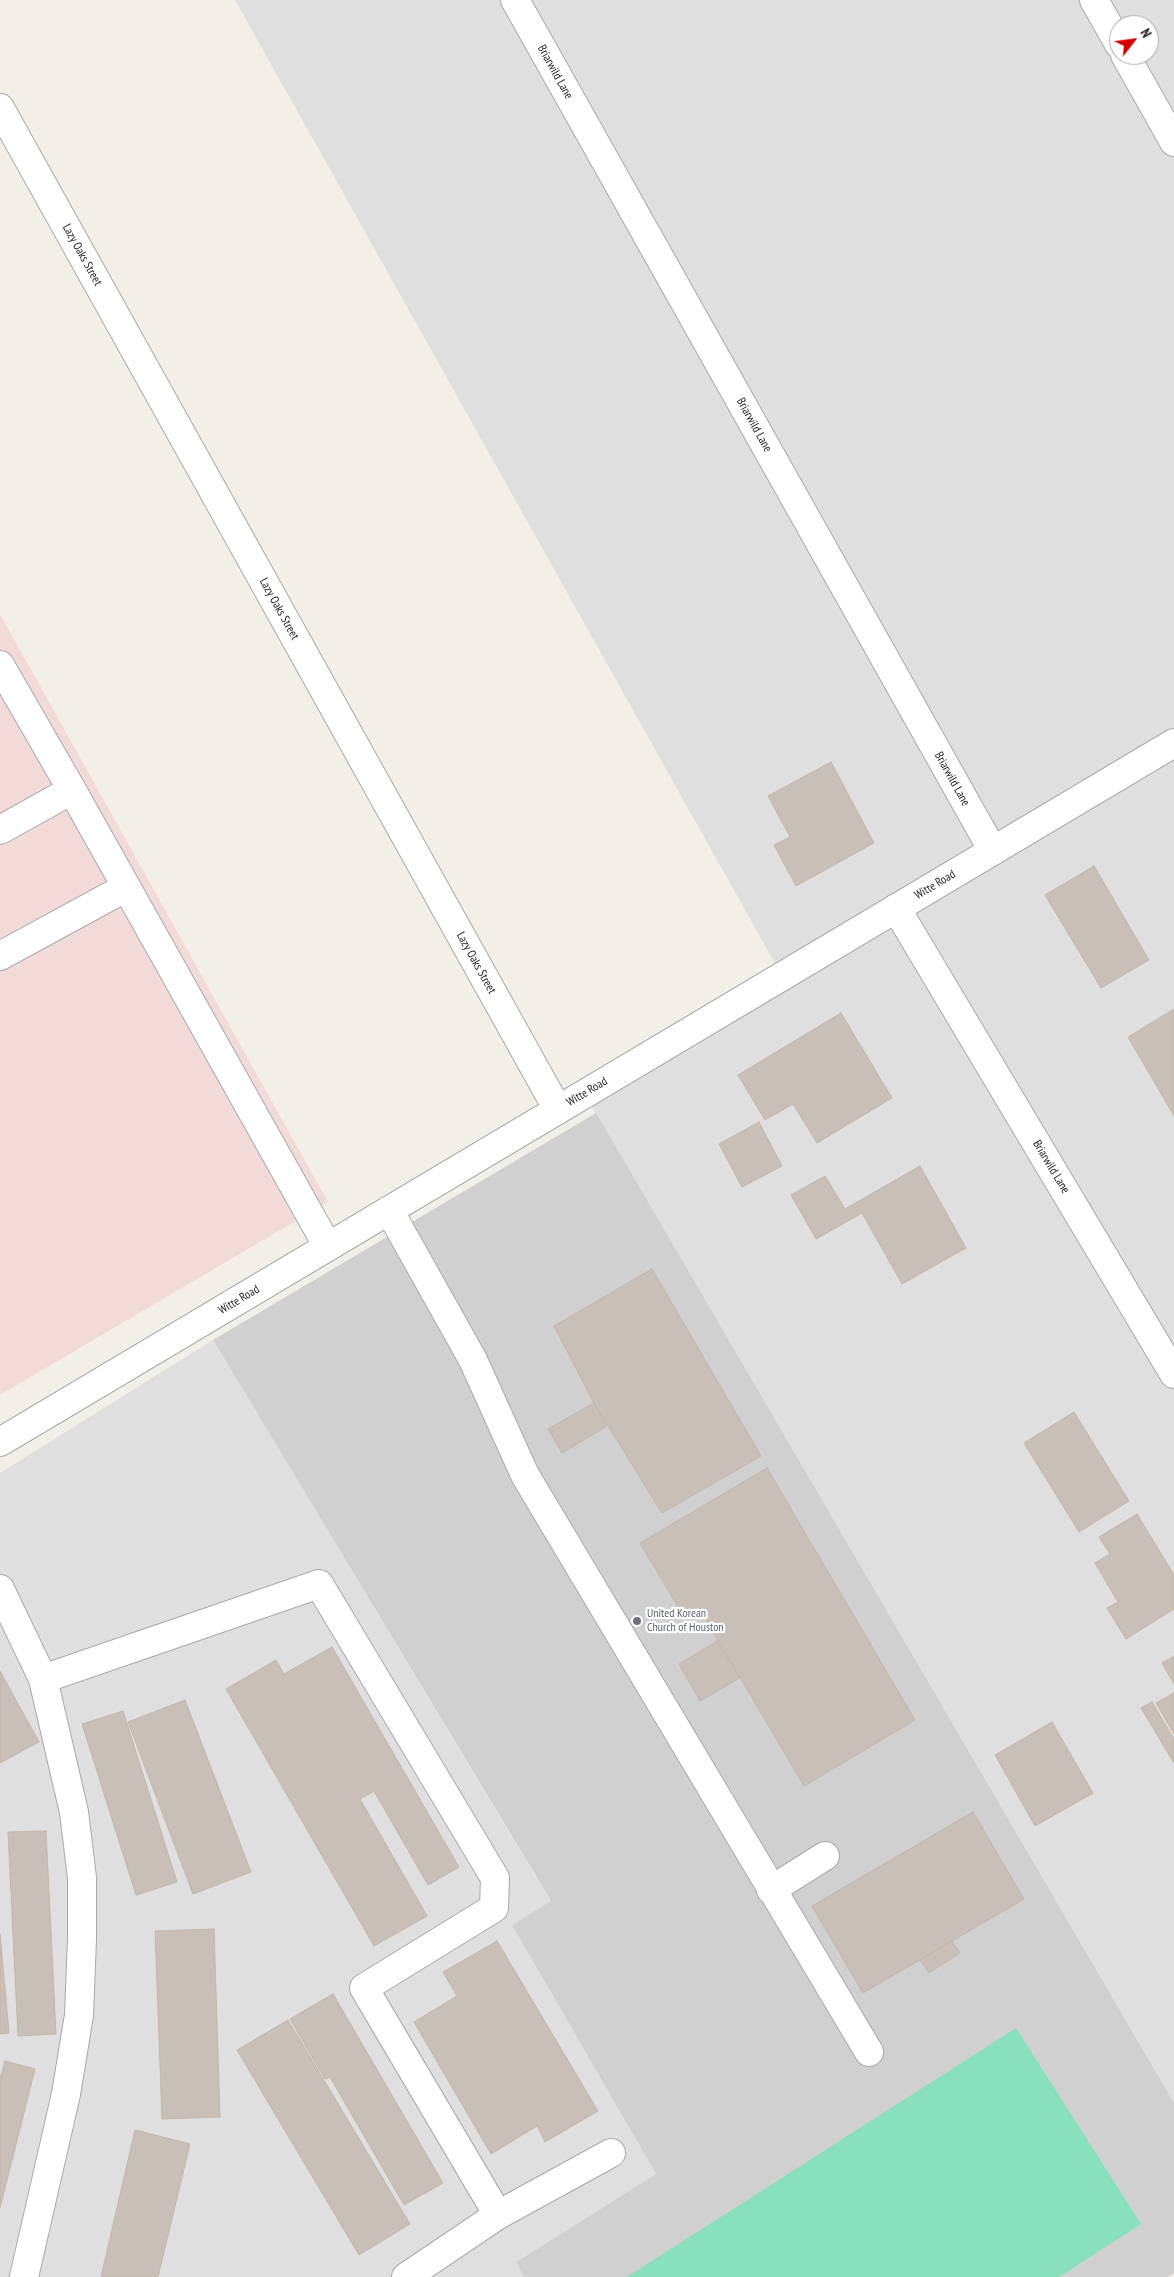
<!DOCTYPE html>
<html>
<head>
<meta charset="utf-8">
<style>
  body { margin:0 }
  #map { position:relative; width:1174px; height:2277px; overflow:hidden; background:#f2efe9; font-family:"PT Sans Narrow",sans-serif }
  canvas { display:block }
  .north { position:absolute; left:1109px; top:15px; width:50px; height:50px; box-sizing:border-box; background:#fff; border:1px solid #a7a7a7; border-radius:50%; rotate:60deg; font-size:14px; font-weight:700; line-height:20px; text-align:center; color:#222 }
  .north::after { content:''; display:block; margin:auto; width:18px; height:22px; background:#d40000; clip-path:polygon(50% 0,100% 100%,50% 72%,0 100%) }
</style>
</head>
<body>
<div id="map">
<canvas width="1174" height="2277"></canvas>
<div class="north">N</div>
</div>
<script>
const c = document.querySelector('canvas').getContext('2d');
c.lineJoin = 'round';
function paint(path, color) { c.fillStyle = color; c.fill(path, 'evenodd'); }
const shape = rows => new Path2D(rows.map(r => 'M' + r).join(''));
function strokePath(path, color, width, dash) { c.strokeStyle = color; c.lineWidth = width; c.lineCap = dash ? 'butt' : 'round'; c.setLineDash(dash || []); c.stroke(path); }
function label(font, color, halo, rows, align = 'center') {
  c.font = font + ' "PT Sans Narrow",sans-serif'; c.lineWidth = 4.5; c.setLineDash([]); c.textBaseline = 'middle'; c.strokeStyle = halo; c.fillStyle = color; for (const [text, x, y, turn = 0] of rows) {
    c.save(); c.translate(x, y); c.rotate((+turn || 0) * Math.PI / 180); c.textAlign = isNaN(turn) ? turn : align; if (halo) c.strokeText(text, 0, 0); c.fillText(text, 0, 0); c.restore();
  }
}
paint(shape([
  [235,0,1174,0,1174,2103,584,1094,782,976],
  [1119,25,1149,25,1149,55,1119,55],
  [213,1340,551,1902,512,1925,656,2174,516,2262,524,2277,0,2277,0,1473]
]), '#e0dfdf');
paint(shape([
  [0,614,328,1202,0,1395]
]), '#f2dad9');
paint(shape([
  [596,1113,1174,2103,1174,2273,1168,2277,524,2277,516,2262,656,2174,512,1925,551,1901,213,1340]
]), '#d0d0d0');
paint(shape([
  [1016,2028,1141,2224,1059,2277,627,2277]
]), '#88e0be');
const building = shape([
  [831,762,874,843,796,886,774,845,790,837,768,796,831,762],
  [1094,866,1149,960,1101,988,1045,895,1094,866],
  [1174,1009,1174,1116,1128,1037,1174,1009],
  [841,1013,892,1098,817,1143,793,1104,765,1120,738,1075,841,1013],
  [759,1122,782,1166,742,1187,719,1144,759,1122],
  [920,1166,966,1248,902,1284,862,1213,816,1239,791,1195,825,1176,845,1209,920,1166],
  [652,1269,761,1456,662,1513,594,1403,554,1326,652,1269],
  [594,1403,607,1426,562,1453,548,1429,594,1403],
  [1074,1412,1129,1501,1079,1532,1024,1443,1074,1412],
  [767,1468,915,1720,804,1786,698,1606,683,1615,640,1543,767,1468],
  [1137,1514,1174,1575,1174,1609,1126,1639,1107,1608,1118,1602,1095,1563,1110,1554,1099,1537,1137,1514],
  [717,1641,740,1678,700,1701,679,1664,717,1641],
  [332,1647,459,1867,428,1885,374,1791,360,1799,427,1916,374,1946,226,1689,276,1660,284,1674,332,1647],
  [1174,1656,1174,1684,1162,1663,1174,1656],
  [0,1671,39,1742,0,1763,0,1671],
  [1174,1693,1174,1734,1156,1703,1174,1693],
  [185,1700,251,1872,193,1894,128,1722,185,1700],
  [1152,1702,1174,1739,1174,1763,1141,1708,1152,1702],
  [123,1711,177,1882,136,1895,82,1724,123,1711],
  [1052,1722,1093,1793,1035,1826,995,1755,1052,1722],
  [973,1812,1024,1899,863,1993,812,1906,973,1812],
  [46,1831,56,2034,18,2036,8,1832,46,1831],
  [214,1929,220,2117,162,2119,155,1931,214,1929],
  [0,1934,9,2033,0,2034,0,1934],
  [497,1941,598,2111,545,2142,537,2126,491,2154,414,2022,457,1996,443,1972,497,1941],
  [952,1941,960,1953,929,1973,920,1960,952,1941],
  [333,1994,443,2183,404,2205,330,2077,325,2079,290,2019,333,1994],
  [288,2020,410,2224,359,2255,237,2050,288,2020],
  [5,2061,35,2069,0,2208,0,2079,5,2061],
  [135,2130,190,2144,158,2277,101,2277,135,2130]
]);
paint(building, '#c7bfb8');
strokePath(building, '#c4b6ab', 1);
const minor = shape([
  [515,0,993,851],
  [1094,0,1119,44],
  [1125,55,1174,142],
  [0,108,558,1110],
  [0,665,72,790,0,830],
  [72,790,328,1247],
  [896,908,1174,1374],
  [0,956,125,888],
  [389,1210,473,1360,525,1475,869,2052],
  [0,1442,1174,743],
  [0,1589,43,1679],
  [771,1890,825,1856],
  [24,2277,66,2094,79,2015,82,1939,82,1878,74,1812,43,1679,319,1584,495,1878,494,1908,364,1988,498,2215],
  [406,2277,498,2215,611,2153]
]);
strokePath(minor, '#a9a9a9', 30);
strokePath(minor, '#fff', 28);
for (const [x, y, r, color] of [
  [637,1621,5,"#6b7280"]
]) { const dot = new Path2D(); dot.arc(x, y, r, 0, 2 * Math.PI); c.fillStyle = color; c.fill(dot); strokePath(dot, '#fff', 2); }
label('12px', '#222', '#fff', [
  ["Briarwild Lane",555,72,61],
  ["Lazy Oaks Street",82,255,61],
  ["Briarwild Lane",754,425,61],
  ["Lazy Oaks Street",279,609,61],
  ["Briarwild Lane",952,779,61],
  ["Witte Road",935,885,-31],
  ["Lazy Oaks Street",476,963,61],
  ["Witte Road",587,1092,-31],
  ["Briarwild Lane",1051,1167,59],
  ["Witte Road",239,1300,-31]
]);
label('12px', '#5b616d', '#fff', [
  ["United Korean",647,1614],
  ["Church of Houston",647,1628]
], 'left');
</script>
</body>
</html>
